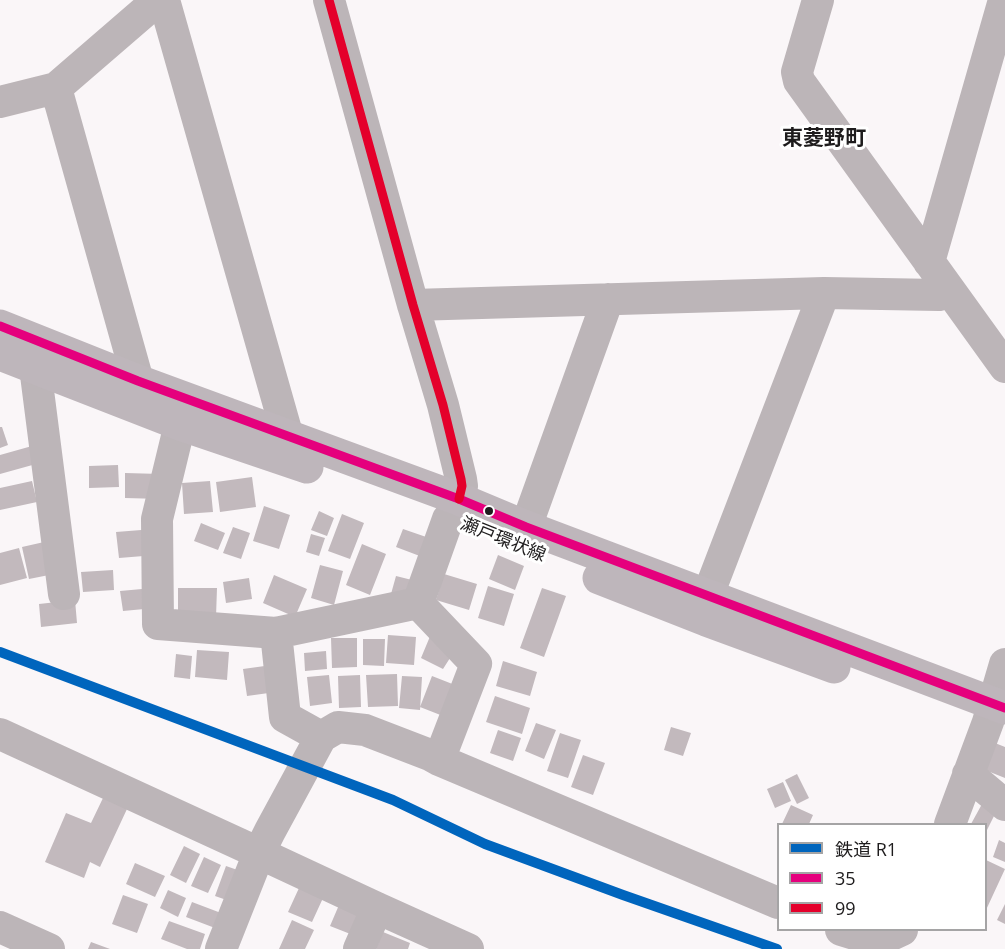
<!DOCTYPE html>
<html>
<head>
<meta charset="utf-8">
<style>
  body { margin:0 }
  #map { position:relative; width:1005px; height:949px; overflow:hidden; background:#faf6f8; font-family:"Open Sans","Noto Sans JP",sans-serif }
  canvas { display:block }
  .legend { position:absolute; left:777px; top:823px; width:210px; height:108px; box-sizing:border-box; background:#fff; border:2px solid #a5a4a5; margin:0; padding:8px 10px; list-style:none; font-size:18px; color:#1e1c1d }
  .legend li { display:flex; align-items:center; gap:12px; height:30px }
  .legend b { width:30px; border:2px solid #a5a4a5 }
</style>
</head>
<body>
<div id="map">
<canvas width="1005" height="949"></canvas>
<ul class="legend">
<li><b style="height:8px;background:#0065bd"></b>鉄道 R1</li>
<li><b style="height:8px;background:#e5007d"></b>35</li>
<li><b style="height:8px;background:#e4002b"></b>99</li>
</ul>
</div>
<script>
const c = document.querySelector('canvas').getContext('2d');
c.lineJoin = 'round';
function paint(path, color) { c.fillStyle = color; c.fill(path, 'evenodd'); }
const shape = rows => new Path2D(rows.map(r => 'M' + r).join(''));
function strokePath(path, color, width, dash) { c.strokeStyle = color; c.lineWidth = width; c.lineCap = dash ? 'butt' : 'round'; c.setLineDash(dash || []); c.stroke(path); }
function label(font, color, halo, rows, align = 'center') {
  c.font = font + ' "Open Sans","Noto Sans JP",sans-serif'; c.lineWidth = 6; c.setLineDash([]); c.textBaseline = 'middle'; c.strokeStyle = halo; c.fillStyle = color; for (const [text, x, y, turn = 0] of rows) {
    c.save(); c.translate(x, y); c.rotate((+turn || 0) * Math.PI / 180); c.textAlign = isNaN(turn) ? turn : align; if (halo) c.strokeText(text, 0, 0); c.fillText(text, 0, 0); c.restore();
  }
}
paint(shape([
  [0,427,2,427,8,445,0,448],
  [32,446,36,464,0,474,0,455],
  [118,465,119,487,89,488,89,466],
  [125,473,161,474,161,499,125,498],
  [252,477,256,507,220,512,216,482],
  [32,481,37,502,0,510,0,488],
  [210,481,213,512,184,514,182,483],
  [264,506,290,515,279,549,253,541],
  [319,511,334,518,327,536,311,530],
  [342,514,364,523,350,559,328,551],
  [201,523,225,533,218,550,194,541],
  [233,527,250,533,241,559,223,553],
  [154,529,156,555,119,558,116,532],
  [403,529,432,539,425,558,396,547],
  [311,534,325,538,319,556,306,552],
  [53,540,59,573,29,579,22,547],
  [362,544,386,554,370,595,346,585],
  [19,548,27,578,0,585,0,553],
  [498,555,524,566,515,590,489,579],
  [320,565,343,571,334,605,311,598],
  [113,570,114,590,83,592,81,572],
  [444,574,477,584,469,610,436,600],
  [274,575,307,589,295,617,263,603],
  [396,576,416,581,412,599,391,594],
  [249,578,252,599,226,603,223,582],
  [488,586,514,594,504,626,478,618],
  [153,588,155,608,123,611,120,591],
  [178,588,217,588,216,617,178,616],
  [542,588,566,596,544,657,520,648],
  [75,600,77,623,41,627,39,604],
  [431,634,450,658,443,669,421,658],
  [388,635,416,637,414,665,386,663],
  [331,638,357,638,357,667,332,668],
  [363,639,385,639,384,666,363,665],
  [197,650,229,652,227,680,195,677],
  [326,651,327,669,305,671,304,653],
  [176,654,192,656,190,679,174,677],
  [503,661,537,672,530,696,496,686],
  [272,665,276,692,247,696,243,669],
  [397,674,398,706,368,707,366,675],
  [329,675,332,703,310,706,307,677],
  [360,675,361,707,339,708,338,676],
  [402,676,422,677,420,710,399,708],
  [432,676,455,685,443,716,420,707],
  [495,696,530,708,522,734,486,722],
  [536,723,556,730,544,759,525,751],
  [671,727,691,733,683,756,664,750],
  [498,730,521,738,513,761,490,753],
  [560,733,581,740,568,778,547,771],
  [995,743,1005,747,1005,778,985,770],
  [583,755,605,763,593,795,571,787],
  [797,774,809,798,797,804,785,780],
  [783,782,791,801,775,808,767,789],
  [103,798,127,809,100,867,90,862,84,878,45,862,66,813,91,823],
  [982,804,996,812,986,832,986,824,971,824],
  [791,805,813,815,809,824,782,824],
  [999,840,1005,843,1005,862,993,857],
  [184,846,200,854,186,883,170,875],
  [204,857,221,865,208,893,191,886],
  [986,860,1005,869,986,910],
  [135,863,165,876,155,897,126,884],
  [226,866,249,874,238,904,215,896],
  [299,888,323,898,312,922,288,912],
  [168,890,186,898,178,917,160,908],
  [123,895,148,904,137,933,112,924],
  [192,902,221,913,215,928,186,917],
  [1005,904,1005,924,997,920],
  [339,905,366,915,358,937,330,926],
  [292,920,314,930,305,949,279,949],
  [169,921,205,934,200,949,187,949,161,939],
  [383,932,410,943,408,949,376,949],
  [91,942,110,949,88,949]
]), '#c2b9bd');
strokePath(shape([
  [164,0,288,437],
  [329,0,413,305,443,405,461,479,462,486,459,499],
  [818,0,797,72,799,81,1005,367],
  [56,88,138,381],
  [0,102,56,88,158,0],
  [929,262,1004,0],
  [413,305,824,293,939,295,950,292],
  [35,367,64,594],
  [180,424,157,519,158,624,276,633],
  [526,527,608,299],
  [708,595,824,293],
  [418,603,448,519],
  [0,734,259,853,377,908,468,949],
  [321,737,285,717,276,633,418,603,476,664,439,760],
  [968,774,1005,805],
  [950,824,988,722,1005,664],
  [0,927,49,949],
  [841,930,871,939,887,937,902,930],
  [221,949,259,853,270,831,321,737,338,727,365,730,430,755,439,760,778,903],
  [359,949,377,908]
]), '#bcb5b8', 32);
strokePath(shape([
  [0,326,138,381,459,499,526,527,1005,708],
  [0,354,180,424,307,467],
  [599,578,706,620,834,667]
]), '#beb6bb', 33);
strokePath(shape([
  [0,326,138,381,459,499,526,527,1005,708]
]), '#e5007d', 9);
strokePath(shape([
  [329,0,413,305,443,405,461,479,462,486,459,499]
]), '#e4002b', 9);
strokePath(shape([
  [0,652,393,800,485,844,623,895,777,949]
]), '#0065bd', 10);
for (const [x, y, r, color] of [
  [489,511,5,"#1e1c1d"]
]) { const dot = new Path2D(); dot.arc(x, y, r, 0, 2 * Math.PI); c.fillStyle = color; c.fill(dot); strokePath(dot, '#fff', 2); }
label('18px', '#1e1c1d', '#fff', [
  ["瀬戸環状線",503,540,22]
]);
label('bold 21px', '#1e1c1d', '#fff', [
  ["東菱野町",824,139]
]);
</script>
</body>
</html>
